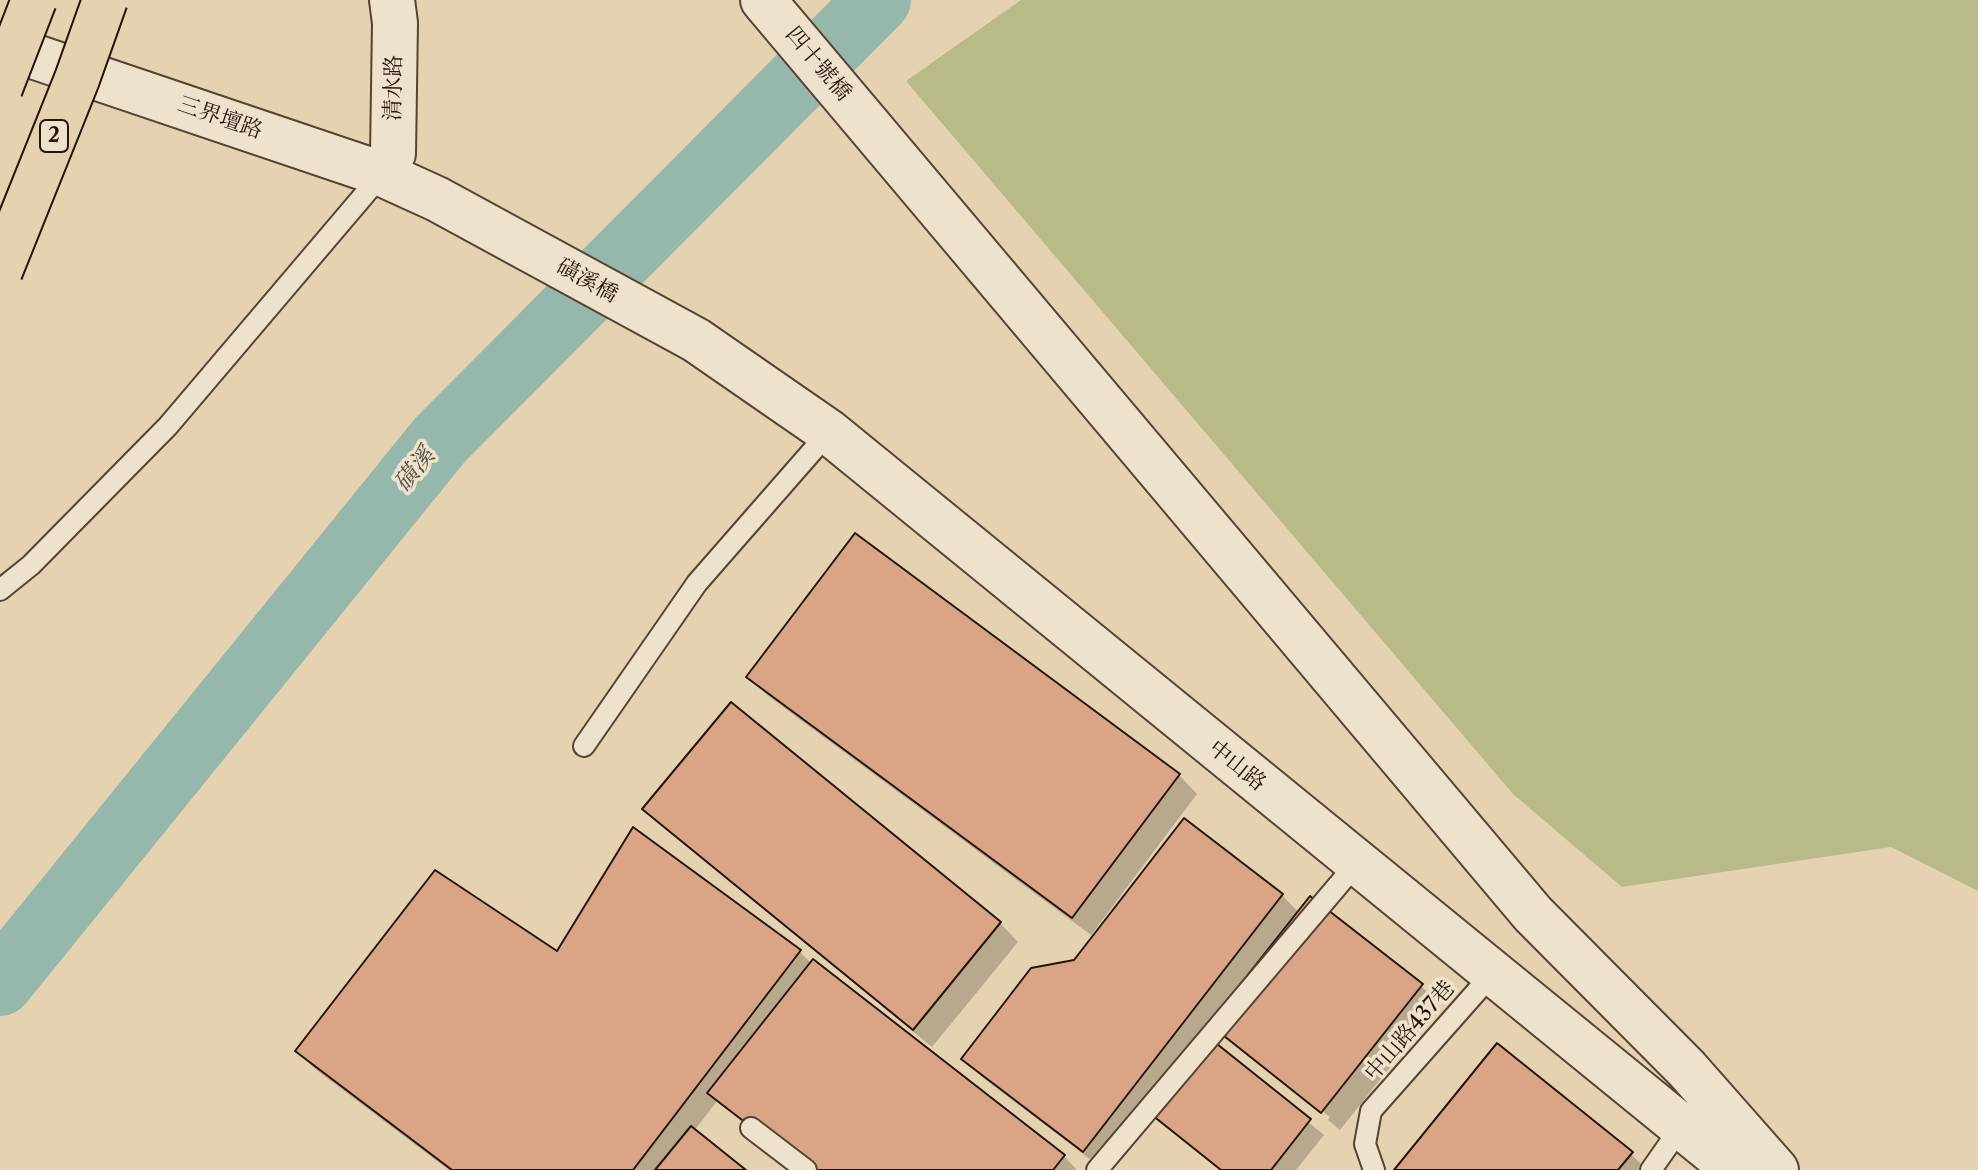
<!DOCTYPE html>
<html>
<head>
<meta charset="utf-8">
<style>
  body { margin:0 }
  canvas { display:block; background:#e5d2b1 }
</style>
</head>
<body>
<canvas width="1978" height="1170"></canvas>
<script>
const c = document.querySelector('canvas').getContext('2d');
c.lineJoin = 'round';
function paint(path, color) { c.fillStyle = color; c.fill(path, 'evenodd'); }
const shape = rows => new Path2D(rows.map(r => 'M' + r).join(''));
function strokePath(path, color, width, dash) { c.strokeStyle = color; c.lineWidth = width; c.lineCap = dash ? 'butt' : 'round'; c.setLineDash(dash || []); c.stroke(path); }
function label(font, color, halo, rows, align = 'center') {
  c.font = font + ' "Libre Caslon Text","Noto Serif TC",serif'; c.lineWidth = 7; c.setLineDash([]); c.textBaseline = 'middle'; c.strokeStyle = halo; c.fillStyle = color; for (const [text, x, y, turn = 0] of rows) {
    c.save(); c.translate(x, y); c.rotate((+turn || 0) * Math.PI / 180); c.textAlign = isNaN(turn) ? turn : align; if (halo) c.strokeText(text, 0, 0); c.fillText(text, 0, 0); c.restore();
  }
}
paint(shape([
  [1021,0,1978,0,1978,891,1891,847,1622,887,1513,794,906,81]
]), '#b8bb89');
paint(shape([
  [856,536,1179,775,1197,794,1091,935,767,695,749,677],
  [731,705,1000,923,1018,942,932,1047,663,827,645,809],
  [1282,895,1299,913,1421,986,1440,1004,1340,1130,1328,1120,1330,1117,1228,1037,1228,1041,1213,1026,1204,1037,1324,1135,1296,1170,1220,1170,1148,1110,1103,1169,982,1077,963,1058,1075,962],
  [799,951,812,964,1064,1156,1077,1170,804,1170,718,1100,694,1131,743,1170,449,1170,315,1069,297,1051,557,954],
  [1631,1154,1645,1168,1644,1170,1396,1170]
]), '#0003');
strokePath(shape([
  [0,983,440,440,878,0]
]), '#96b8ac', 66);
const building = shape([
  [855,533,1180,774,1072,918,746,677,855,533],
  [731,702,1001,922,913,1030,642,809,731,702],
  [1184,818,1283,894,1083,1152,961,1059,1031,968,1074,960,1184,818],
  [633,827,801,950,633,1170,452,1170,295,1051,435,870,557,951,633,827],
  [1310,896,1423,984,1321,1113,1209,1024,1310,896],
  [813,959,1065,1155,1053,1170,807,1170,707,1093,813,959],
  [1202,1032,1311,1119,1271,1170,1221,1170,1142,1107,1202,1032],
  [1497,1043,1633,1152,1618,1170,1394,1170,1497,1043],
  [691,1126,746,1170,655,1170,691,1126]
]);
paint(building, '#daa586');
strokePath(building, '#251509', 2);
const service = shape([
  [0,590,31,565,168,426,382,174],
  [584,746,697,583,829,432],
  [751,1128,806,1170],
  [1097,1170,1357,863],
  [1374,1170,1365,1144,1371,1111,1493,973],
  [1651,1170,1681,1127]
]);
const tertiary = shape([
  [763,0,1533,914,1687,1069,1776,1170],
  [0,45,382,174,437,199,696,340,829,432,1735,1170],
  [382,174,393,154,395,23,392,0]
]);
strokePath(service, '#543', 24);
strokePath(tertiary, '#543', 48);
strokePath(service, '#eee2cc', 20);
strokePath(tertiary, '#eee2cc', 44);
const primaryBridge = shape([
  [0,88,34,0],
  [0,271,77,79,105,0]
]);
strokePath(primaryBridge, '#251509', 48, []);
strokePath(primaryBridge, '#e5d2b1', 44);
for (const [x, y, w] of [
  [54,136,28]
]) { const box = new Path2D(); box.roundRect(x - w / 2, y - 16, w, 32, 6); c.fillStyle = '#eee2cc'; c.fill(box); strokePath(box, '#251509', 2); }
label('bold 20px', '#251509', null, [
  ["2",54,136]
]);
label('22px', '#251509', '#eee2cc', [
  ["四十號橋",818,64,50],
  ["清水路",394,88,-89],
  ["三界壇路",220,118,19],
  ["磺溪橋",587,281,29],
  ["中山路",1237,766,39],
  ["中山路437巷",1410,1031,-49]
]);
label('italic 24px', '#4d4e42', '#eee2cc', [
  ["磺溪",415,470,-51]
]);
</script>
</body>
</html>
